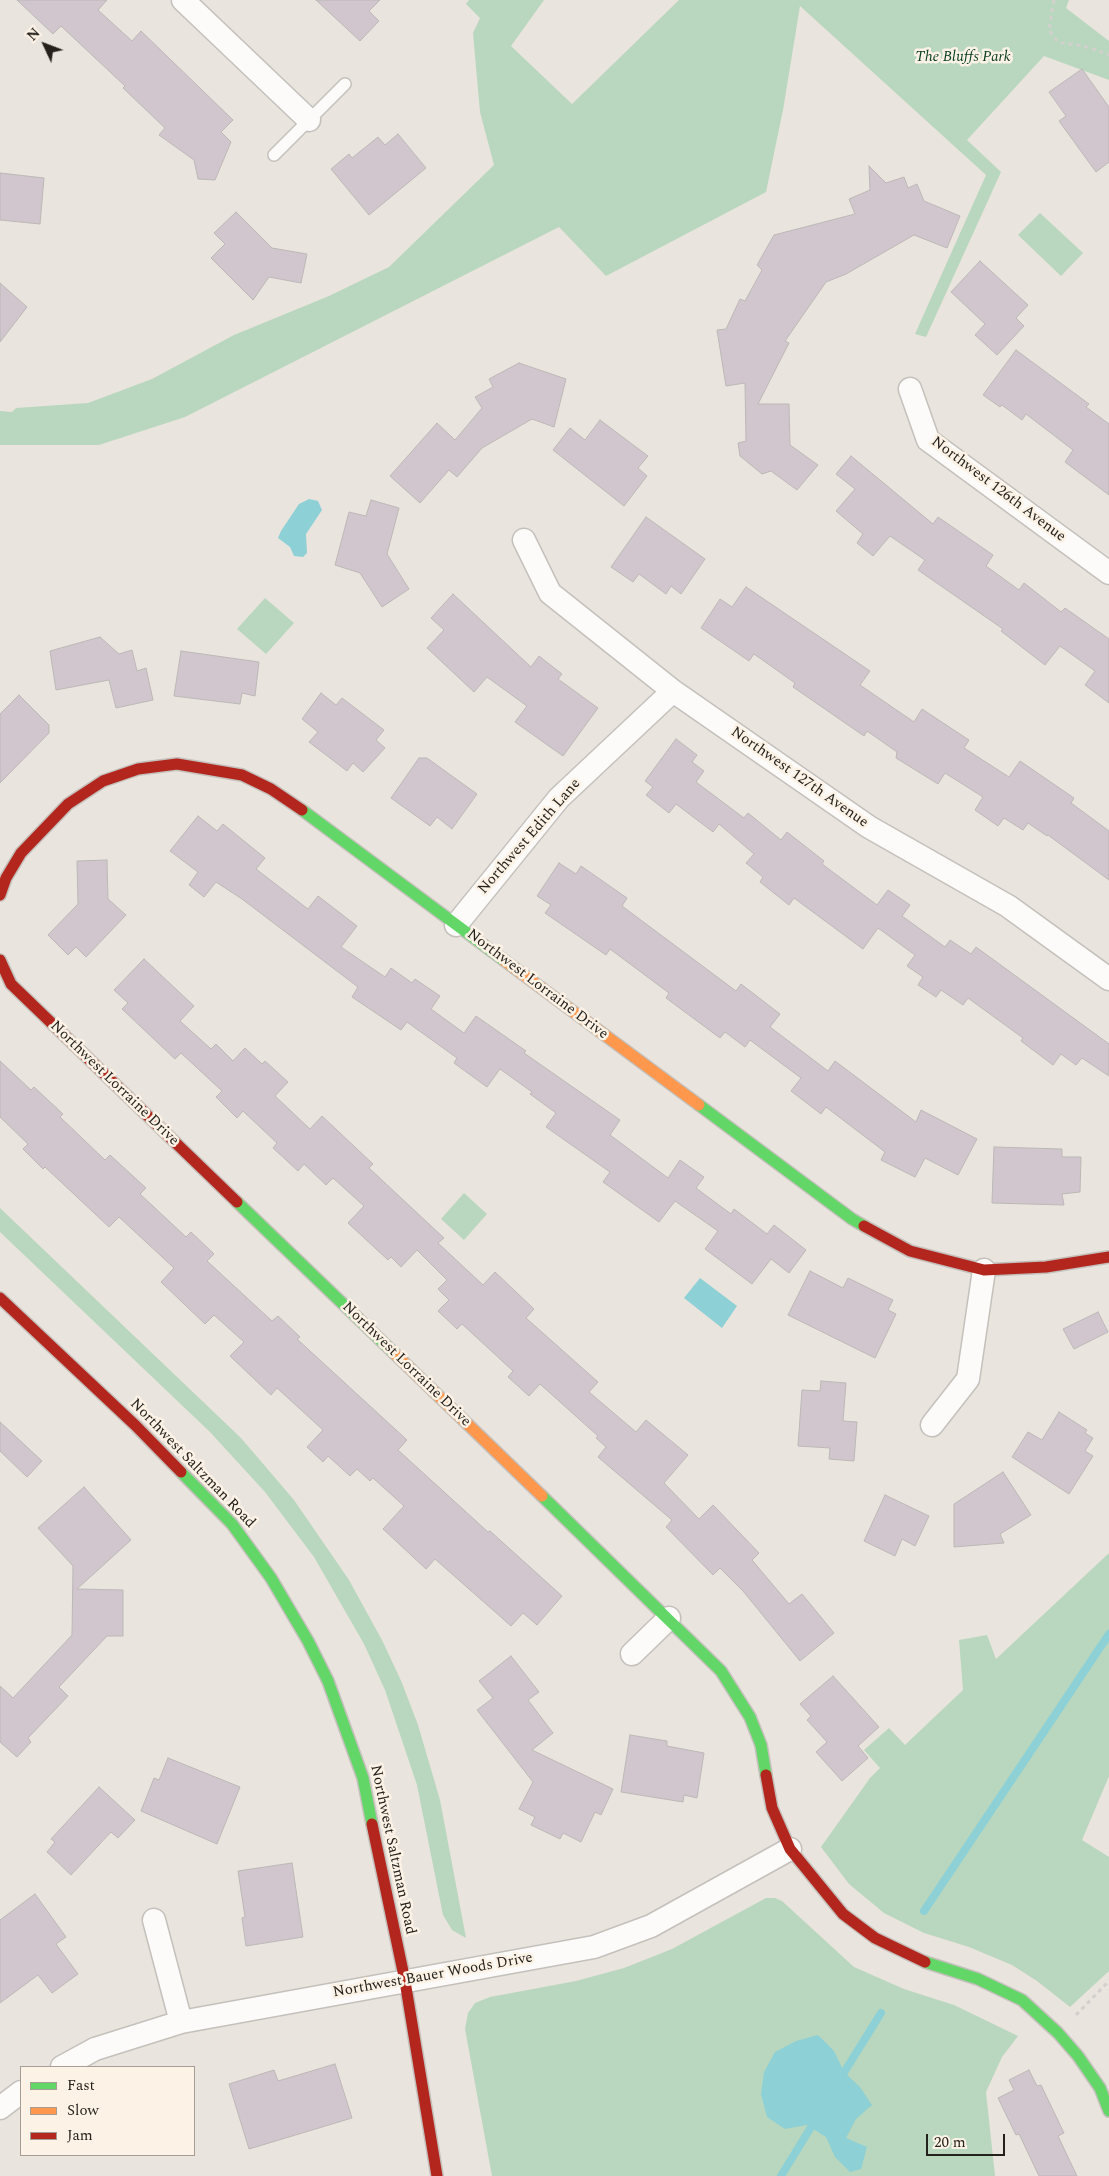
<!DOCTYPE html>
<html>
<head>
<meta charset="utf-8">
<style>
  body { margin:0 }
  #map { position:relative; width:1109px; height:2176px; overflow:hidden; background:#e9e4dd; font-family:Spectral,serif }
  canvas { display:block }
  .legend { position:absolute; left:20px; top:2066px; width:175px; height:90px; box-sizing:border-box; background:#fcf2e5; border:1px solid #a69e95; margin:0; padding:6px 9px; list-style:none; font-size:15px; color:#24211c }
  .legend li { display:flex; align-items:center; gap:10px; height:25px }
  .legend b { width:25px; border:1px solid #a69e95 }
  .north { position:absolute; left:20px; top:20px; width:50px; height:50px; -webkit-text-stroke:4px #fcf2e5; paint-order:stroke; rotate:313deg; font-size:14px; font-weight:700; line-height:20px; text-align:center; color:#24211c }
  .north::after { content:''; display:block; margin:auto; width:18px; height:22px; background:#24211c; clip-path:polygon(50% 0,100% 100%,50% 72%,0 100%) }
  .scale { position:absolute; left:926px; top:2134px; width:79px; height:22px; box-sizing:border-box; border:2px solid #24211c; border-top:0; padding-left:6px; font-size:15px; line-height:18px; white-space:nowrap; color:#24211c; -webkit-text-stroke:4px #fcf2e5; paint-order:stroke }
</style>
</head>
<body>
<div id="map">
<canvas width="1109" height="2176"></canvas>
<ul class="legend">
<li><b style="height:6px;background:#63d668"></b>Fast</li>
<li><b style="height:6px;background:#ff974d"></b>Slow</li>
<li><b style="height:6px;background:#b3261e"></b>Jam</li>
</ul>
<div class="north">N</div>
<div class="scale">20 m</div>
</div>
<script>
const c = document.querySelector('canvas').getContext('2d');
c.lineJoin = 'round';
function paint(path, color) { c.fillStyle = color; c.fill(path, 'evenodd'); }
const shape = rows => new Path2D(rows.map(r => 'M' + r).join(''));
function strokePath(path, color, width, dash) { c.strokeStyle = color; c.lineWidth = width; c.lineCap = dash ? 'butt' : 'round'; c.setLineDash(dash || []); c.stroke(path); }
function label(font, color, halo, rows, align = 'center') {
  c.font = font + ' Spectral,serif'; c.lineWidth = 5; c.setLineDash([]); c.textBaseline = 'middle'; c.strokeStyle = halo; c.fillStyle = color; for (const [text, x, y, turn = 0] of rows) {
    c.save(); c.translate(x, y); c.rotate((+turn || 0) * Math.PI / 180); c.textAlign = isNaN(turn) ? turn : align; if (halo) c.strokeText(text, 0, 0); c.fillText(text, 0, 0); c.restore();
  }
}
paint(shape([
  [469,0,544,0,511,46,572,104,679,0,1069,0,1066,8,1109,41,1109,80,1044,56,967,140,1001,172,926,337,915,334,986,175,800,6,783,110,766,192,606,276,559,227,185,417,99,445,0,445,0,411,12,412,16,408,88,403,152,379,234,335,329,296,389,267,494,165,480,112,473,33,480,18,466,4],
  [1040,213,1083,253,1061,276,1018,235],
  [265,598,294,623,266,654,237,629],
  [464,1193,487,1214,464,1240,441,1219],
  [0,1208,241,1438,294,1500,349,1580,383,1642,402,1683,418,1725,440,1800,466,1938,452,1930,443,1915,417,1785,385,1690,364,1644,314,1557,265,1492,210,1432,0,1232],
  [1109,1553,1109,1776,1082,1840,1109,1857,1109,1971,1070,2007,1037,1981,1012,1965,969,1947,924,1933,884,1913,849,1884,821,1847,870,1778,880,1768,864,1750,889,1728,905,1745,963,1690,959,1640,987,1635,996,1659],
  [766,1898,775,1898,782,1901,854,1967,904,1989,954,2005,1018,2036,1002,2057,986,2092,995,2176,492,2176,465,2029,468,2013,475,2003,490,1997,576,1981,624,1968,672,1949]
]), '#b9d7be');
paint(shape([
  [309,499,318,501,322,510,306,534,307,553,303,557,294,556,290,547,278,538,281,531,299,504],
  [700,1278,737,1306,722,1328,684,1298],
  [818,2035,834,2051,844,2072,860,2087,872,2105,856,2119,846,2138,867,2147,861,2169,850,2172,835,2157,826,2137,807,2125,785,2129,767,2117,761,2094,764,2072,775,2052,796,2041]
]), '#8dd0d5');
strokePath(shape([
  [924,1911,1109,1634],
  [840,2079,881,2013],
  [781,2176,816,2119]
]), '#8dd0d5', 8);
const building = shape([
  [17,0,107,0,98,10,132,41,141,31,233,120,221,132,231,142,215,180,198,179,194,160,159,135,165,128,123,88,125,86,61,26,53,34,17,0],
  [316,0,380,0,369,11,379,21,360,41,316,0],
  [1082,69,1109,107,1109,162,1096,172,1059,121,1066,116,1049,92,1082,69],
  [398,134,426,168,369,215,331,169,349,154,352,158,378,137,385,145,398,134],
  [869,166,886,183,904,177,908,188,917,184,924,201,960,216,947,248,914,235,846,274,826,282,785,341,789,343,758,404,789,404,790,445,818,465,797,490,771,471,762,474,740,456,738,443,746,441,745,383,726,386,717,330,726,329,740,299,745,301,762,270,757,265,774,235,855,214,849,199,870,190,869,166],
  [0,173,44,178,40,224,0,220,0,173],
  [236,212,272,248,307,254,301,283,269,277,253,300,211,258,225,244,214,233,236,212],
  [980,261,1028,305,1016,318,1024,326,997,355,975,335,985,324,951,292,980,261],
  [0,283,27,307,0,342,0,283],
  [1016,350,1089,404,1086,407,1109,424,1109,495,1065,462,1073,450,1026,414,1022,420,1002,405,1000,407,983,395,1016,350],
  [519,363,566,379,554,427,532,419,482,448,457,477,449,470,420,503,390,476,437,423,455,440,482,408,475,397,493,387,489,379,519,363],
  [600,420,648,456,638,468,647,476,624,506,553,450,570,428,585,440,600,420],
  [851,456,933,524,938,517,993,555,986,566,1019,590,1024,583,1061,612,1065,608,1109,639,1109,703,1085,685,1095,671,1060,646,1045,665,1001,631,1003,629,918,570,925,560,890,536,873,556,857,543,863,534,836,511,855,489,836,474,851,456],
  [371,500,399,508,387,554,409,589,382,607,360,573,335,565,349,512,366,516,371,500],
  [646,517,705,559,681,594,671,586,666,594,639,574,633,582,611,567,646,517],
  [746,587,870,671,860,685,914,722,922,709,969,740,964,748,1009,777,1020,761,1074,798,1071,803,1109,831,1109,880,1048,835,1047,836,1028,823,1023,830,1004,818,998,826,975,810,983,797,945,773,938,784,896,758,897,752,867,731,864,736,793,687,795,683,754,654,749,661,701,628,720,599,732,607,746,587],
  [453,594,531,667,539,656,562,674,558,679,598,708,563,756,515,722,527,706,487,677,474,692,427,648,444,630,431,618,453,594],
  [100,637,119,654,132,650,137,671,146,668,153,700,116,708,109,680,56,690,50,651,100,637],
  [181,651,259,662,255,696,242,693,240,704,174,696,181,651],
  [321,693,336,705,342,698,384,730,376,740,385,748,363,772,353,763,347,771,309,742,318,732,302,719,321,693],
  [19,695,49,725,49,733,0,783,0,714,19,695],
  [676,739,697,755,692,762,704,771,696,782,744,818,748,813,781,840,787,832,824,861,822,864,877,905,888,890,910,905,902,916,945,947,950,940,971,954,976,947,1109,1044,1109,1076,1082,1058,1076,1065,1061,1054,1053,1065,1021,1041,1023,1038,968,998,963,1005,941,990,936,997,918,985,923,977,907,966,915,955,878,928,863,949,794,898,789,905,760,882,763,877,746,863,754,854,719,824,713,832,676,804,669,813,646,795,653,787,645,781,676,739],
  [419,758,427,758,477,794,452,829,437,817,430,826,391,798,419,758],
  [198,816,217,831,223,824,265,858,256,869,308,909,318,896,357,926,341,947,385,977,391,968,412,983,415,979,440,996,431,1009,464,1033,476,1016,526,1051,524,1053,620,1120,610,1135,668,1178,680,1160,704,1177,696,1188,731,1214,734,1209,767,1234,774,1225,806,1250,789,1273,771,1259,752,1284,705,1249,718,1231,675,1201,659,1222,603,1182,610,1172,546,1127,556,1113,530,1094,532,1092,500,1069,487,1087,454,1063,457,1058,407,1022,401,1030,352,997,358,987,242,899,216,882,204,897,189,885,198,872,170,851,198,816],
  [107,860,108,899,126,915,86,957,76,947,68,955,48,935,78,904,77,861,107,860],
  [559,863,576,874,581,866,627,898,622,906,736,991,741,984,780,1014,770,1027,828,1071,835,1061,916,1122,921,1110,977,1139,958,1175,925,1158,915,1177,881,1160,885,1152,826,1107,821,1114,791,1091,801,1078,750,1040,745,1047,725,1032,720,1038,666,998,669,993,610,949,606,955,545,913,551,905,537,896,559,863],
  [144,959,194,1006,180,1021,211,1049,216,1044,233,1061,245,1048,262,1064,265,1061,288,1082,275,1096,310,1129,322,1116,373,1164,369,1168,444,1238,438,1243,483,1285,495,1272,534,1309,526,1318,598,1382,589,1392,636,1432,646,1420,688,1455,664,1483,699,1519,713,1505,759,1553,752,1560,789,1604,802,1594,834,1633,800,1661,743,1591,720,1568,713,1575,666,1527,672,1520,598,1457,606,1447,596,1438,598,1436,540,1384,529,1396,508,1377,513,1371,462,1324,457,1329,438,1311,449,1300,438,1289,447,1280,417,1250,401,1267,391,1257,388,1260,348,1223,364,1206,333,1178,326,1185,304,1164,298,1171,273,1148,277,1143,243,1111,237,1118,216,1097,222,1091,181,1053,175,1059,122,1009,128,1003,114,990,144,959],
  [0,1061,31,1090,34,1087,63,1114,60,1117,105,1160,110,1155,146,1188,140,1194,186,1237,191,1232,214,1254,207,1261,272,1321,278,1316,300,1337,297,1339,407,1440,398,1450,488,1532,490,1531,562,1596,537,1625,523,1613,511,1626,435,1559,426,1569,383,1529,404,1506,373,1478,370,1481,357,1469,350,1476,328,1456,323,1462,307,1447,323,1430,277,1388,271,1395,230,1356,244,1342,214,1315,205,1324,161,1282,174,1268,119,1217,109,1227,45,1167,43,1169,23,1149,28,1144,0,1117,0,1061],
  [994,1147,1062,1149,1062,1157,1081,1157,1080,1192,1062,1194,1064,1205,992,1203,994,1147],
  [810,1271,843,1288,848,1278,893,1300,888,1310,896,1314,875,1358,788,1315,810,1271],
  [1098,1312,1108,1332,1074,1349,1063,1329,1098,1312],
  [821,1381,846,1383,843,1421,857,1422,854,1461,829,1459,830,1448,798,1446,802,1390,820,1391,821,1381],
  [1059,1412,1087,1430,1085,1433,1093,1438,1085,1451,1093,1456,1069,1494,1012,1457,1028,1432,1042,1440,1059,1412],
  [0,1422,42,1461,27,1477,0,1451,0,1422],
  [1003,1472,1031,1515,1000,1534,1004,1543,954,1547,954,1504,1003,1472],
  [84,1487,131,1540,77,1589,123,1590,123,1636,107,1636,59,1687,68,1696,28,1738,31,1742,17,1757,0,1742,0,1686,13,1698,72,1635,73,1566,38,1528,84,1487],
  [885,1495,929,1516,915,1546,902,1539,895,1556,864,1541,885,1495],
  [511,1656,539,1692,528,1700,553,1733,532,1750,613,1789,601,1815,595,1812,581,1842,563,1833,560,1839,531,1825,535,1817,519,1809,533,1782,477,1710,493,1698,479,1681,511,1656],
  [833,1676,879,1727,858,1746,868,1758,842,1781,816,1752,827,1742,807,1720,811,1716,800,1704,833,1676],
  [630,1735,667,1741,667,1746,704,1753,697,1798,684,1795,683,1802,621,1792,630,1735],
  [168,1758,240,1787,217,1844,141,1811,154,1778,159,1780,168,1758],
  [99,1787,135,1820,118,1838,111,1832,71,1875,47,1852,55,1842,51,1839,99,1787],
  [292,1863,303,1937,246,1946,242,1918,245,1917,238,1871,292,1863],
  [35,1894,66,1937,56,1944,78,1974,52,1993,38,1975,0,2003,0,1920,35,1894],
  [335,2064,352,2118,249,2149,229,2084,274,2070,278,2081,335,2064],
  [1029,2070,1037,2086,1041,2085,1064,2133,1058,2136,1077,2176,1039,2176,1019,2134,1016,2135,998,2098,1014,2090,1009,2080,1029,2070]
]);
paint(building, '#d1c6ce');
strokePath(building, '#bbb8b6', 1);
const lane = shape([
  [274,155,345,84]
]);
const street = shape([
  [183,0,309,120],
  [910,389,928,440,1109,573],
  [524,540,550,593,673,691,869,827,1008,906,1109,979],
  [456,925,559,798,673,691],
  [932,1425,968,1379,984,1270],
  [632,1654,669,1618],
  [154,1920,181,2022],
  [62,2067,95,2049,181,2022,594,1947,651,1926,790,1849],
  [0,2108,21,2092]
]);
const fast = shape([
  [302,810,505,961],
  [699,1105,852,1219,864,1226],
  [237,1202,394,1353],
  [181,1472,232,1524,271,1578,308,1641,328,1681,363,1778,372,1824],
  [542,1496,721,1671,750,1717,761,1745,766,1775],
  [925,1962,978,1979,1022,2000,1058,2033,1078,2056,1100,2088,1109,2111]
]);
const slow = shape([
  [505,961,699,1105],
  [394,1353,542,1496]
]);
const jam = shape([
  [0,895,6,878,21,853,68,804,103,781,138,769,177,764,242,775,271,789,302,810],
  [0,960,11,984,237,1202],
  [864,1226,910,1251,984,1270,1046,1267,1109,1257],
  [0,1298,136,1426,181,1472],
  [766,1775,772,1808,790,1849,843,1914,875,1938,925,1962],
  [372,1824,405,1981,437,2176]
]);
strokePath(lane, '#c4c0bb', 14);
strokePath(street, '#c4c0bb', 25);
strokePath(fast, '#c4c0bb', 14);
strokePath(slow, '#c4c0bb', 14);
strokePath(jam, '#c4c0bb', 14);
strokePath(shape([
  [1054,0,1049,30,1056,40,1062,43,1084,46,1109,55],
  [1076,2015,1109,1981]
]), '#d1d0ce', 3, [4, 4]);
strokePath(lane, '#fcfbfa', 11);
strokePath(street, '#fcfbfa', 22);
strokePath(fast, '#63d668', 11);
strokePath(slow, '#ff974d', 11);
strokePath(jam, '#b3261e', 11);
label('italic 15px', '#0b4023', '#fcf2e5', [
  ["The Bluffs Park",963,58]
]);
label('15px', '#24211c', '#fcf2e5', [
  ["Northwest 126th Avenue",998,490,37],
  ["Northwest 127th Avenue",799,778,35],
  ["Northwest Edith Lane",530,837,-49],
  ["Northwest Lorraine Drive",537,985,37],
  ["Northwest Lorraine Drive",114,1084,44],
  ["Northwest Lorraine Drive",406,1365,44],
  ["Northwest Saltzman Road",192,1464,46],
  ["Northwest Saltzman Road",392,1850,78],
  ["Northwest Bauer Woods Drive",433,1976,-10]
]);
</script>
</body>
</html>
